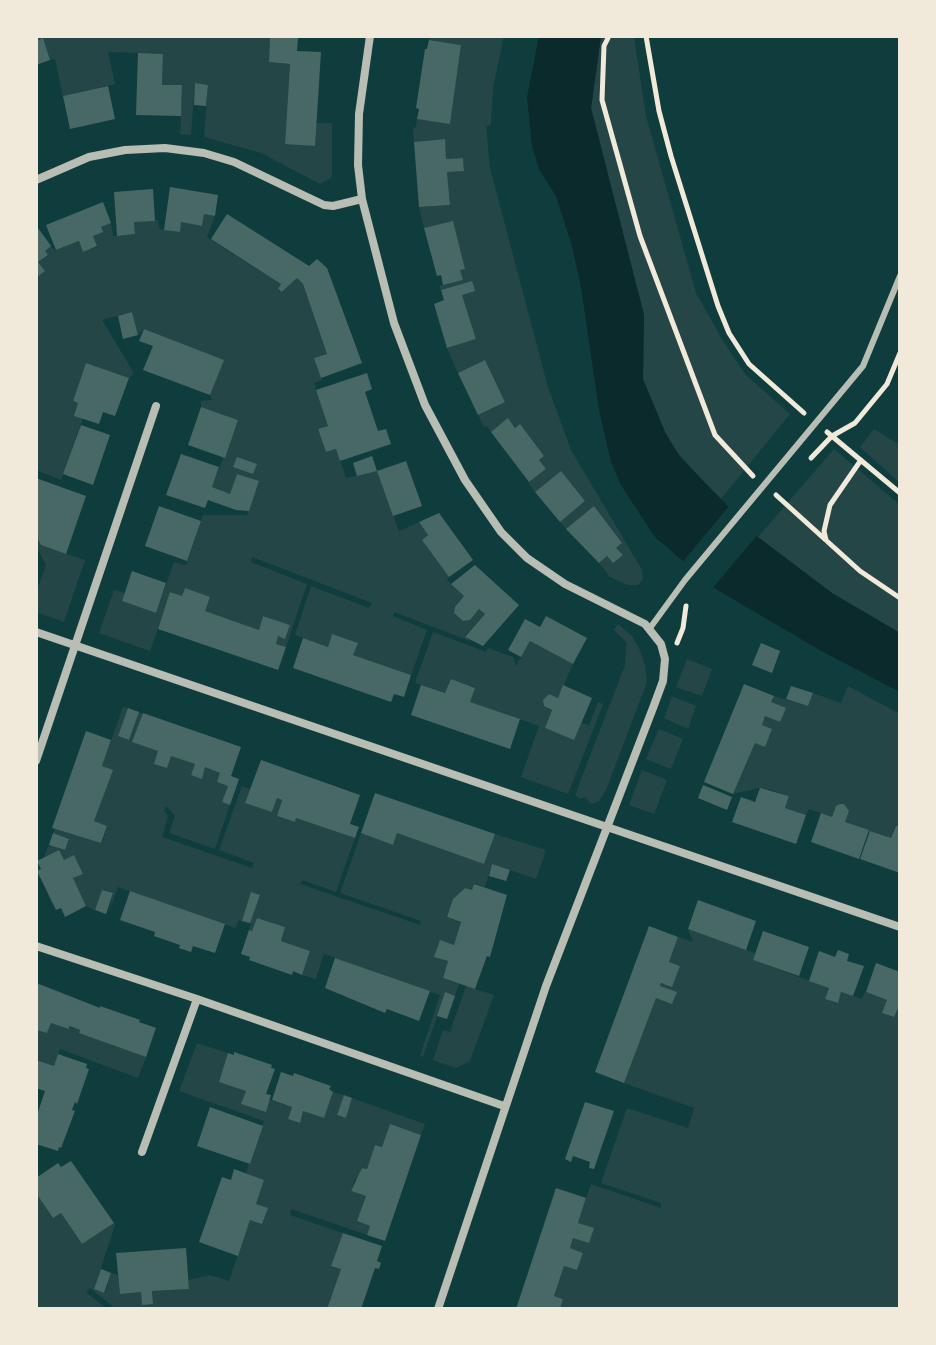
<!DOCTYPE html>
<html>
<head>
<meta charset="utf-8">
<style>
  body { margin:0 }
  #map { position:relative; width:936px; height:1345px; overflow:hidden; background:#0f3d3e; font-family:Inter,sans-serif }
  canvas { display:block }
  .frame { position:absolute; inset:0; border:38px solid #f1e9da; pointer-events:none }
</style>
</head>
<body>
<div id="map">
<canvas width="936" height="1345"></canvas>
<div class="frame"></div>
</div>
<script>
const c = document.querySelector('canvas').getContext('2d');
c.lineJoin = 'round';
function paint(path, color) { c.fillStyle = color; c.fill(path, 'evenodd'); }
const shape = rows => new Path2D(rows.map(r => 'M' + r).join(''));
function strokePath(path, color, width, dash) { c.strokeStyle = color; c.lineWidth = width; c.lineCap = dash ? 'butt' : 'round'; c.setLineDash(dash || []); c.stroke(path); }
paint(shape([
  [36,36,270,36,269,62,290,64,285,143,314,145,316,123,332,123,332,177,320,184,261,153,204,137,208,85,195,84,191,135,180,134,182,86,162,85,163,54,108,52,115,84,63,96,55,59,50,60,43,39,36,41],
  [429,36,504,36,493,88,491,125,486,126,490,168,548,387,571,450,642,570,643,579,638,585,628,585,610,577,599,563,607,556,613,563,622,555,616,548,622,543,594,506,566,529,560,522,585,501,561,471,535,492,528,483,546,469,539,460,544,456,508,419,491,432,487,426,484,427,478,415,505,401,485,360,458,373,452,360,447,348,476,339,462,295,472,281,441,290,439,286,462,280,460,270,465,269,453,222,424,228,419,207,450,205,447,172,464,170,463,158,446,159,444,139,414,142,413,128,416,127,417,119,450,123,461,45,429,40],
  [601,36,634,36,646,116,696,293,723,341,746,375,790,414,720,500,673,447,665,432,643,379,644,315,591,108],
  [204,214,215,216,207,237,281,284,278,290,283,292,297,278,303,284,327,354,314,358,322,380,314,383,328,426,318,429,326,452,336,449,346,478,377,471,399,531,419,522,428,535,422,540,449,577,447,580,464,596,455,607,454,613,463,621,470,620,479,609,485,614,465,636,470,641,394,612,393,616,427,630,411,675,353,655,357,643,332,634,328,647,295,635,311,586,369,608,372,603,252,557,251,562,307,584,286,647,276,644,278,636,286,638,290,625,263,616,259,630,205,611,182,596,171,592,150,651,99,633,114,590,125,593,122,601,156,613,174,562,186,565,203,515,247,515,259,482,237,474,230,494,212,487,238,420,201,407,201,401,212,400,210,395,223,360,144,329,138,335,132,312,102,320,134,373,129,378,86,363,73,401,78,403,83,418,61,480,36,470,36,278,45,271,38,262,48,256,45,251,51,246,55,251,79,241,83,251,97,247,93,236,101,227,111,223,113,236,135,234,134,222,158,220,159,229,179,232,181,222,202,226],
  [874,429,900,445,900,483,860,447],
  [834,449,900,505,900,633,832,593,758,537],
  [36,536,41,545,85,560,64,622,36,612,36,593,46,565,36,546],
  [618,624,632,636,639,648,645,665,647,682,606,790,599,801,592,804,584,797,580,799,575,795,625,665,626,642,614,630],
  [433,632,486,652,488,648,513,657,516,666,530,641,573,664,558,698,549,694,543,700,544,706,552,710,545,728,574,740,581,723,589,725,598,702,603,704,568,794,521,777,539,726,470,702,474,687,451,680,446,693,415,683],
  [687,659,712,669,702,696,676,687],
  [848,686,900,714,900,827,895,826,891,838,845,822,849,811,844,804,836,806,832,817,809,809,806,815,785,808,789,796,768,789,767,791,759,788,733,794,755,743,765,746,772,730,762,725,765,716,780,722,785,709,771,702,774,696,808,706,813,693,841,703],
  [672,696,696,706,688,729,664,718],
  [123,707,128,708,118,736,129,740,139,712,143,714,133,742,195,764,191,775,202,778,205,767,220,773,228,786,222,802,230,805,215,849,169,833,175,816,166,806,164,811,168,816,162,837,252,868,254,863,219,850,242,786,250,789,246,803,272,812,277,798,282,800,277,816,295,822,296,818,355,838,336,892,302,880,300,884,420,925,421,921,340,893,361,833,393,845,397,833,484,863,495,834,546,850,536,879,492,864,485,887,475,884,472,890,465,888,453,899,447,917,461,923,454,945,440,941,435,956,448,961,443,978,459,984,455,996,445,993,423,1057,420,1056,440,995,324,954,316,979,302,975,310,951,281,941,285,927,257,918,252,931,249,930,251,924,239,920,235,928,118,887,108,914,113,894,102,890,95,910,86,906,73,878,83,873,64,860,44,857,49,845,65,850,69,840,53,833,55,829,102,843,107,826,94,821,112,770,102,766],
  [659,729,683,739,671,769,646,759],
  [642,770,667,780,654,814,629,805],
  [688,929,755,953,753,960,829,988,825,999,837,1003,841,992,862,999,865,992,887,1000,883,1013,893,1017,900,1004,900,1309,560,1309,563,1299,554,1296,564,1266,577,1270,583,1253,570,1248,573,1238,589,1242,578,1223,591,1184,661,1208,661,1203,601,1183,627,1108,688,1128,694,1108,624,1083,656,998,673,1003,676,992,660,986,680,966,669,962,678,937,693,942],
  [466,986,494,995,470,1061,456,1068,433,1060,443,1030,450,1032],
  [51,1023,80,1030,79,1032,146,1057,138,1078,60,1049,54,1066,36,1060,36,1030,47,1033],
  [197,1043,228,1053,246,1091,242,1103,269,1100,292,1107,288,1119,299,1123,303,1111,324,1118,333,1092,344,1095,337,1115,346,1118,352,1098,425,1124,421,1135,390,1125,382,1147,375,1145,367,1169,362,1168,358,1180,355,1179,351,1191,366,1196,357,1221,370,1226,367,1235,291,1209,290,1215,343,1233,331,1266,341,1269,327,1309,116,1309,90,1288,86,1292,107,1309,36,1309,36,1193,53,1218,61,1213,82,1244,114,1223,115,1225,94,1289,105,1293,111,1273,118,1275,120,1293,141,1292,142,1304,153,1303,152,1291,189,1289,189,1280,210,1275,229,1281,250,1220,267,1208,256,1204,264,1180,246,1173,264,1121,179,1091]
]), '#244646');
paint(shape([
  [539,36,601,36,591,108,644,315,643,379,665,432,680,457,758,537,832,593,900,633,900,692,823,652,714,588,654,536,621,485,611,462,599,410,581,287,572,246,556,196,539,169,532,146,527,97]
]), '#0a2a2b');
paint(shape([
  [730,505,759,533,711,590,680,565]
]), '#0f3d3e');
paint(shape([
  [270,36,298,38,297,51,321,52,315,146,285,144,290,64,269,62],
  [43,38,50,60,36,65,36,41],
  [429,40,461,45,450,124,417,119,419,109,416,108,425,49,427,49],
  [138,53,163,54,162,85,182,85,181,116,136,115],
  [195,83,208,85,206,106,194,105],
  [108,86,115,119,70,129,63,96],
  [445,139,446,159,463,158,464,171,447,172,450,205,419,207,414,142],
  [170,187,218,195,215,216,204,214,202,226,181,222,180,232,164,230],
  [153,189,155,221,134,222,135,234,117,236,114,192],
  [103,202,111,223,101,227,103,232,93,236,97,246,83,252,79,241,56,250,46,225],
  [227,214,309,266,317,259,327,268,362,363,321,378,314,358,327,354,303,284,297,278,282,292,278,289,281,284,211,239],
  [453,221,465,269,460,270,463,280,443,285,441,275,437,276,424,228],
  [38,228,51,246,45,251,48,255,38,262,45,271,36,278,36,229],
  [472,281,475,291,462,295,476,339,447,348,434,304,444,300,441,290],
  [132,312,138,335,123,339,118,316],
  [144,329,224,360,210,395,143,370,153,346,139,341],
  [485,360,505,402,478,415,458,373],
  [86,363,129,378,115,416,103,412,99,424,74,416,78,403,73,401],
  [367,373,372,389,365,392,378,431,386,429,391,444,340,461,336,449,326,452,318,429,328,426,316,390],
  [201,407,238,420,225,458,188,445],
  [508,418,515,428,520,424,544,456,539,460,546,469,529,482,491,432],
  [81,425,110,435,93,485,63,474],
  [181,454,219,467,212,487,230,494,237,474,259,481,249,511,236,510,208,500,205,508,166,495],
  [372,456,377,471,406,461,422,506,393,516,377,471,357,476,353,463],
  [237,457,257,464,253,474,233,467],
  [561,471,585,501,560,522,535,492],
  [36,478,86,496,66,554,41,545,36,536],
  [159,506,201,521,187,561,145,546],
  [594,506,622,543,616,548,623,555,613,563,607,556,599,563,566,529],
  [439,513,473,560,449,577,422,540,428,535,419,522],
  [475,565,519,605,483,646,465,637,485,614,479,609,470,620,463,621,454,613,455,607,464,596,451,584],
  [132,571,166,583,156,613,122,601],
  [185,588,210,597,205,611,259,630,263,616,290,625,285,639,278,636,276,644,286,647,278,670,158,629,170,592,182,596],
  [546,616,587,638,573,664,530,641,521,657,508,650,525,619,540,627],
  [332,634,358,643,353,655,411,675,404,697,394,694,391,702,293,668,303,638,328,647],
  [761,643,780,651,772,673,752,665],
  [451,679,475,688,470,702,520,719,510,749,411,715,421,685,445,693],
  [744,684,774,696,771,702,786,708,780,722,765,716,762,725,772,729,765,747,755,743,733,794,704,782],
  [563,685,592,698,574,740,545,728,552,710,544,706,543,700,549,694,558,698],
  [791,686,813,693,808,706,786,699],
  [128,708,139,712,129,740,118,736],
  [143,713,241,747,231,776,239,779,230,805,222,802,228,786,217,782,220,773,205,767,202,779,191,775,195,764,171,756,167,768,154,764,158,751,132,742],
  [86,731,111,740,102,766,113,770,94,821,107,826,101,843,52,828],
  [261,760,360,795,350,824,359,827,355,838,296,818,295,822,277,816,282,800,277,798,272,812,245,803],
  [703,785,732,797,727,810,698,798],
  [760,788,789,796,785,808,806,815,796,844,732,822,741,797,755,802],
  [375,793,495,834,484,864,397,833,393,845,361,833],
  [840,804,844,804,849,811,845,822,869,830,859,859,811,842,821,813,832,817,836,806],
  [896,826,900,827,900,873,860,859,870,831,891,838],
  [53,833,69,839,65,850,49,845],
  [59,850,64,860,74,855,83,874,73,878,86,906,65,917,61,908,56,910,37,871,41,869,37,861],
  [492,864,510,870,506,881,489,876],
  [474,884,507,895,490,957,487,956,475,989,443,978,448,961,434,957,440,940,454,945,461,922,447,917,453,899,465,888,472,890],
  [102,890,113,893,106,914,95,910],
  [130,891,225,924,215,953,193,946,191,952,179,948,180,945,154,936,155,932,120,920],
  [251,892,260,895,250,923,242,921],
  [698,900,756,921,746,950,688,929],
  [257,918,285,927,281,941,310,951,302,975,293,971,292,975,249,960,250,957,241,954,249,930,252,931],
  [649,926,678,937,669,962,680,966,672,987,661,983,660,986,677,992,672,1004,656,998,624,1083,595,1072],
  [763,931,809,947,799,976,753,960],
  [838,950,849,954,847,961,864,966,853,996,841,992,838,1003,825,999,829,988,809,981,819,951,835,957],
  [335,958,430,991,419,1021,387,1009,385,1013,325,988],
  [876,963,900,972,900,1004,894,1017,882,1013,887,1000,866,992],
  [39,984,100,1008,100,1006,140,1020,139,1022,156,1028,146,1057,79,1033,80,1030,69,1026,69,1029,51,1023,47,1033,36,1030,36,986],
  [445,992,455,996,447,1019,437,1016],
  [234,1052,272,1065,271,1068,275,1069,266,1094,271,1095,266,1112,241,1104,246,1091,219,1082,228,1053,234,1055],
  [58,1054,87,1064,86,1068,89,1069,77,1104,75,1102,73,1107,72,1110,75,1111,61,1148,59,1147,58,1151,36,1144,36,1118,45,1091,36,1088,36,1060,54,1066],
  [281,1072,293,1076,294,1073,331,1086,329,1089,333,1092,324,1118,303,1111,300,1123,288,1119,292,1107,272,1100],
  [344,1095,352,1098,346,1118,337,1115],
  [585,1102,614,1111,594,1169,589,1168,590,1162,573,1156,571,1162,565,1159],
  [210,1107,263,1126,250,1164,197,1146],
  [390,1124,421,1135,385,1241,367,1235,370,1226,357,1221,366,1196,351,1191,362,1168,367,1169,375,1145,382,1147],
  [71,1161,114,1223,82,1244,61,1213,53,1218,36,1193,36,1178,58,1163,61,1167],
  [234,1169,264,1180,256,1204,268,1208,262,1224,250,1220,238,1256,199,1242,222,1177,231,1180],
  [556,1188,586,1198,578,1223,594,1228,589,1243,573,1238,570,1248,583,1253,577,1270,564,1266,554,1296,563,1299,560,1309,516,1309],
  [343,1233,382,1246,377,1261,381,1263,379,1269,375,1268,361,1309,327,1309,341,1269,331,1266],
  [186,1248,189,1289,152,1291,153,1304,142,1305,141,1292,120,1294,116,1253],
  [101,1269,111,1273,104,1293,94,1289]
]), '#486865');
strokePath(shape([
  [609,36,604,46,602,100,640,236,715,435,753,476],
  [646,36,659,111,671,156,718,306,729,333,749,364,804,413],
  [827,432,900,493],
  [811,458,832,436,855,423,887,384,900,353],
  [776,495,860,571,900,598],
  [826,540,824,531,830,505,861,460],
  [677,643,683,628,686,606]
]), '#f1e9da', 5);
strokePath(shape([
  [650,628,685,580,863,366,900,276]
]), '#b8beb3', 6);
strokePath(shape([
  [370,36,359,114,358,165,362,199,394,323,425,405,465,480,501,532,527,558,565,584,645,624,661,644,665,659,663,681,653,708,546,986,438,1309],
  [36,180,89,157,125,150,165,148,204,153,234,162,324,205,333,206,362,199],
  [36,632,900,927],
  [36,761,156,406],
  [36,946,197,999,504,1106],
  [142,1152,197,999]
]), '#b8beb3', 8);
</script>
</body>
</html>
